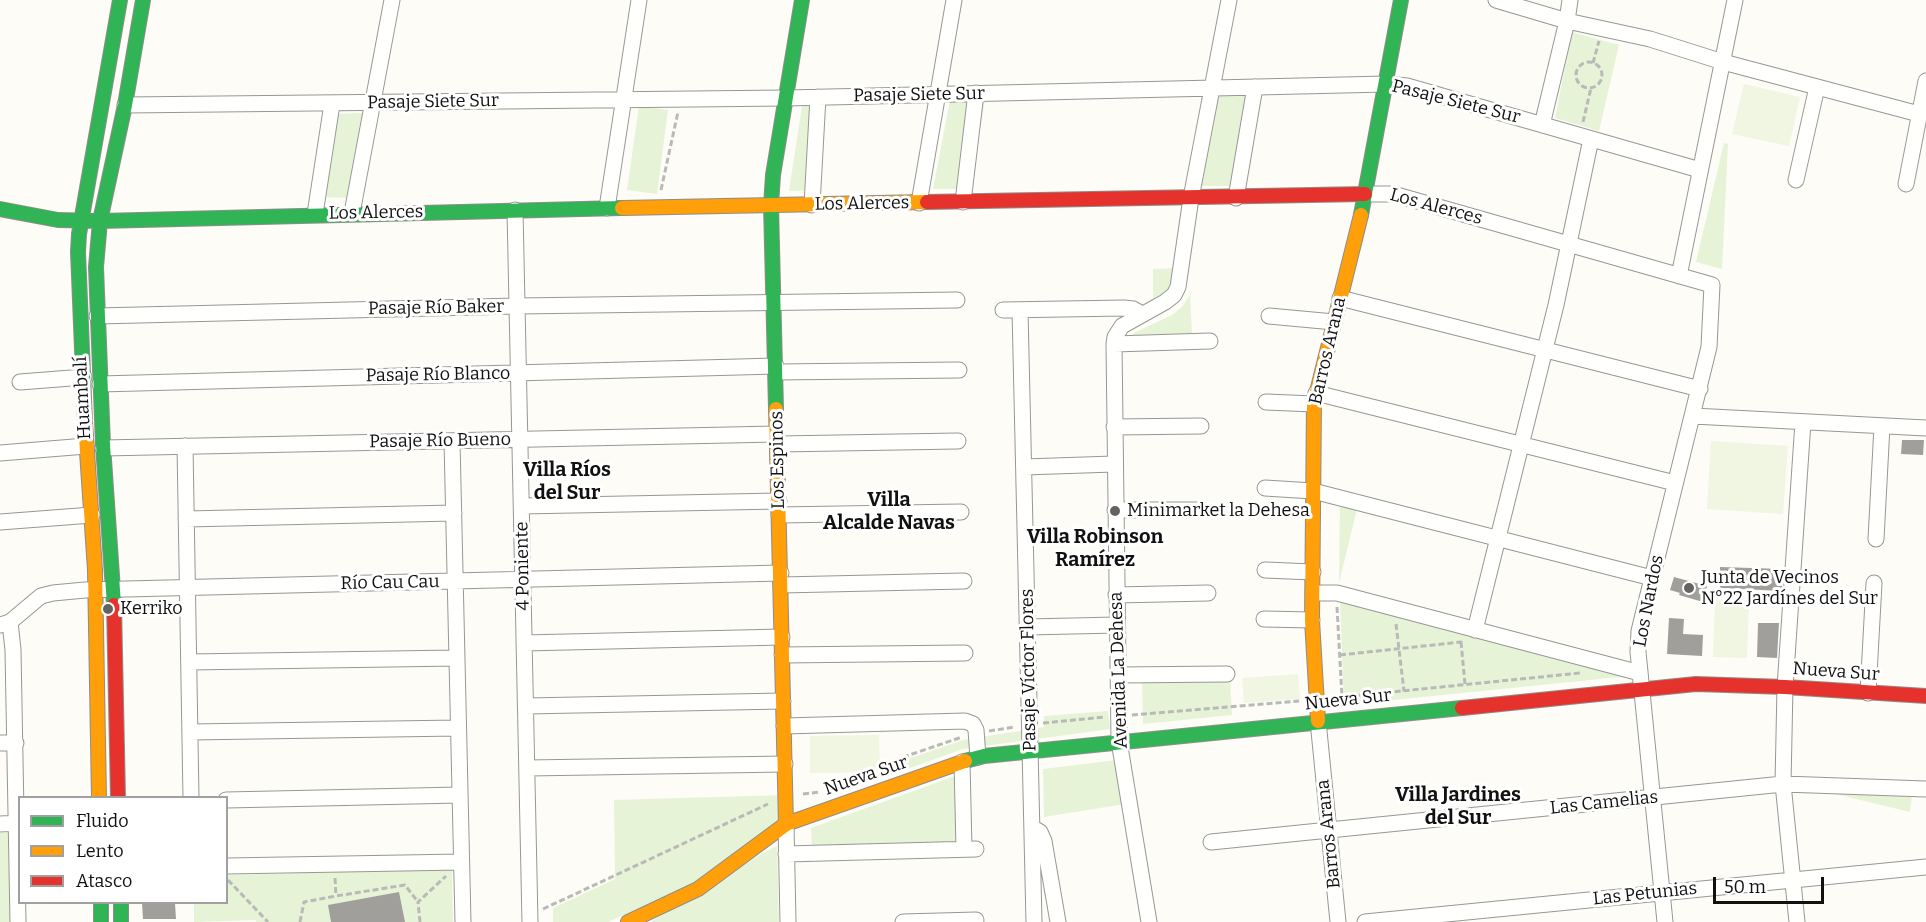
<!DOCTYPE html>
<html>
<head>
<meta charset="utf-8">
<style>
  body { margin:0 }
  #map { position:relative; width:1926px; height:922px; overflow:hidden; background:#fdfcf7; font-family:Bitter,serif }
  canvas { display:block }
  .legend { position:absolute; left:18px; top:796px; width:210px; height:108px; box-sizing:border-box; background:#fff; border:2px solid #a0a0a0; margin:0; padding:8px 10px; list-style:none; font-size:18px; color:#111 }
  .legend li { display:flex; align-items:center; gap:12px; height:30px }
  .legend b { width:30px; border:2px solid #a0a0a0 }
  .scale { position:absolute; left:1713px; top:877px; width:111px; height:27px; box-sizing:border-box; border:3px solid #111; border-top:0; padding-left:8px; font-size:18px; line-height:21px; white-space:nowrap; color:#111; -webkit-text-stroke:4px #fff; paint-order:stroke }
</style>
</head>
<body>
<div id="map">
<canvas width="1926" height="922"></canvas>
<ul class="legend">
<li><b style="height:8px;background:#30b455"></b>Fluido</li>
<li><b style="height:8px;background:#ff9f0a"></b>Lento</li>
<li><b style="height:8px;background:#e5322d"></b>Atasco</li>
</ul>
<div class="scale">50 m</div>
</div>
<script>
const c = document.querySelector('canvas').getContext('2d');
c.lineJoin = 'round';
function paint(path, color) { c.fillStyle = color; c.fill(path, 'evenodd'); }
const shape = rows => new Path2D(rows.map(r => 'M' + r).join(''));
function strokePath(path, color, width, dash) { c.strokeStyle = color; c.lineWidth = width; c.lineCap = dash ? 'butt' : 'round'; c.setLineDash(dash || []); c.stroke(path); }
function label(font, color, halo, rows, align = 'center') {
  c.font = font + ' Bitter,serif'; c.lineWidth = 6; c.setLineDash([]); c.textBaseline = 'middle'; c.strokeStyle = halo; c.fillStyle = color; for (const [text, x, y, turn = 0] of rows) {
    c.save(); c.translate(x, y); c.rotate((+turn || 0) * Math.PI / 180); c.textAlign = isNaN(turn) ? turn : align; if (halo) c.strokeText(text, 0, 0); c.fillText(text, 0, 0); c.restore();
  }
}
paint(shape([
  [1572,32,1619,45,1599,131,1555,118],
  [1249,93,1233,186,1198,186,1214,94],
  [950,100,985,100,970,189,933,189],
  [824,105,818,190,789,191,802,106],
  [639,106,668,110,657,194,627,190],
  [363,113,350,198,318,197,332,114],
  [1724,143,1728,144,1722,269,1696,262],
  [1175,268,1171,287,1166,292,1153,298,1153,269],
  [1190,295,1192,334,1129,338,1134,333,1172,315,1182,307],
  [1340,500,1358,505,1339,583],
  [1340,601,1630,676,1344,705],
  [1230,680,1232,715,1143,724,1142,682],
  [1108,711,1110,729,963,749,885,777,884,767,963,740,1044,727,1044,716],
  [1117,760,1125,804,1044,817,1043,769],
  [955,776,957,843,812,849,811,828],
  [1807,787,1912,794,1910,812],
  [784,795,782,818,693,883,608,922,553,922,553,908,615,879,614,800],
  [0,833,14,833,15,922,0,922],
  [777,846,779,922,650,922,763,853],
  [452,869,453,922,256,922,256,920,194,922,194,903,226,902,227,875]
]), '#e7f3d7');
paint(shape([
  [1744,84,1800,97,1789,146,1732,134],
  [1711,441,1788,446,1783,514,1707,509],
  [1715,600,1749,601,1747,658,1713,657],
  [1298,674,1300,699,1244,703,1242,678],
  [879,735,880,772,810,773,810,736]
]), '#f0f6e1');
paint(shape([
  [1902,440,1924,440,1923,455,1901,454],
  [1720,567,1783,569,1782,591,1720,588],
  [1674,577,1707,586,1703,602,1679,595,1680,593,1670,590],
  [1669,618,1684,619,1683,634,1703,635,1702,656,1667,654],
  [1758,623,1779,623,1777,658,1757,657],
  [399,892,405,922,331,922,328,905],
  [142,903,175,903,176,919,143,919]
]), '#a19f9c');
const street = shape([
  [1496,0,1567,21,1650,39,1723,62,1919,114],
  [125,105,786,98,1386,84,1407,86,1700,170],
  [1542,125,1567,21,1570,0],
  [1796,180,1817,87],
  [1906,184,1926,81],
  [1365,194,1393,194,1712,285,1709,347,1639,631,1638,652,1665,922],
  [1236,198,1255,87],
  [963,202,976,93],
  [919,203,954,0],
  [812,205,818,97],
  [607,208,639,0],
  [515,210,530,922],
  [352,213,392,0],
  [315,214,332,104],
  [1679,276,1735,0],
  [1340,298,1700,389],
  [1003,310,1124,308,1133,309,1142,314],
  [1020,310,1034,922],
  [97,316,517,306,957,300],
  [1269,316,1334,322],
  [1114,344,1210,341],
  [776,372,959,370],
  [20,382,84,377],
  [100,384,776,366],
  [1316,393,1675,483],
  [1266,402,1314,404],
  [1693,416,1926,428],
  [1114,427,1201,426],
  [452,441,463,922],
  [778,444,958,441],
  [185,446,191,798],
  [103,448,777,434],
  [0,453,86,446],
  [1024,467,1114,464],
  [1265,488,1313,491,1652,578],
  [522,506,779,501],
  [1115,510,1202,510],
  [779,515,961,512],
  [186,519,454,513],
  [0,522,92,515],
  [1876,539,1882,426],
  [1265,570,1313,572],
  [781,585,964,581],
  [1313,593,1337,593,1640,673],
  [1116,595,1208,593],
  [1264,619,1312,620],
  [10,622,13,650,18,922],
  [0,625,10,622,41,596,53,593,85,590,781,573],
  [1028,627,1117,625],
  [1475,630,1556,305,1591,139],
  [524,643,782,637],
  [782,655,965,653],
  [189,662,457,658],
  [1118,675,1227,674],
  [1868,693,1874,583],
  [526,706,783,701],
  [1318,721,1338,922],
  [784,726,965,721,973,724,976,730,978,757],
  [190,732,458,728],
  [0,743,16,743],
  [962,762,964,849],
  [527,768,785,764],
  [226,800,460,795],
  [0,824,20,823],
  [786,824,788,922],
  [1033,828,1040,832,1044,841,1058,922],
  [1211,842,1783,784,1926,789],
  [786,854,976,849],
  [226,866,461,862],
  [903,922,976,920],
  [1149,922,1119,741,1114,344,1115,337,1122,326,1165,302,1174,295,1178,287,1191,198,1229,0],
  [1365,922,1926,867],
  [1797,922,1783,784,1785,687,1803,422]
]);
const fast = shape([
  [0,209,58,220,100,221,622,208],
  [1361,215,1401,0],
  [776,409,771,205,773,175,802,0],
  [85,422,78,252,79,234,120,0],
  [114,605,103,445,96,267,100,221,125,105,143,0],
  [965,761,984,756,1462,708],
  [101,902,101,922],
  [121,902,121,922]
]);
const slow = shape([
  [622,208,927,202],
  [776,409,786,824],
  [85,422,95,570,99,798],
  [1318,721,1312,620,1314,404,1361,215],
  [628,922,698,889,786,824,965,761]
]);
const jam = shape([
  [927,202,1365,194],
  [114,605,118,798],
  [1462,708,1696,684,1785,687,1926,696]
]);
strokePath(street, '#979795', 17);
strokePath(fast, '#8e8d8b', 16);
strokePath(slow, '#8e8d8b', 16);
strokePath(jam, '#8e8d8b', 16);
strokePath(shape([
  '1576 75a13 13 0 1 1 26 0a13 13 0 1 1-26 0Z',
  [1593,63,1599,41],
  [1583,122,1591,88],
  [661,190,678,112],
  [1337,607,1342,697],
  [1396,624,1404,691],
  [1461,642,1465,684],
  [1340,655,1461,642,1461,640],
  [1332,698,1580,673],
  [1132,715,1299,701],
  [1043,723,1105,717],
  [989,731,1015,727],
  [885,772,886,763,962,737],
  [803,794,820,792],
  [335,878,336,896],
  [228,880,268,922],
  [543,909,768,804],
  [300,922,304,902,336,896,405,885,418,902],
  [420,922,418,902,446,876]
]), '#b9b9b8', 3, [6, 3]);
strokePath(street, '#fffffe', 15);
strokePath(fast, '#30b455', 14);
strokePath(slow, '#ff9f0a', 14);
strokePath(jam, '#e5322d', 14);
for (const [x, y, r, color] of [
  [1115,511,6,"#646362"],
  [1689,588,6,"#646362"],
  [108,609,6,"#646362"]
]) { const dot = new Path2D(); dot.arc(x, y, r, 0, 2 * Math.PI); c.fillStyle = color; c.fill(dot); strokePath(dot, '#fff', 2); }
label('18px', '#111', '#fff', [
  ["Pasaje Siete Sur",919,95,-1],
  ["Pasaje Siete Sur",433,102,-1],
  ["Pasaje Siete Sur",1456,102,14],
  ["Los Alerces",862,204,-1],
  ["Los Alerces",1436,207,15],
  ["Los Alerces",376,213,-1],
  ["Pasaje Río Baker",436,308,-1],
  ["Barros Arana",1328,351,-77],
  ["Pasaje Río Blanco",438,375,-1],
  ["Huambalí",83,398,-93],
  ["Pasaje Río Bueno",440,441,-1],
  ["Los Espinos",778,460,-91],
  ["4 Poniente",523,566,-91],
  ["Río Cau Cau",390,583,-1],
  ["Los Nardos",1649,601,-79],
  ["Pasaje Víctor Flores",1029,670,-91],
  ["Avenida La Dehesa",1119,670,-92],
  ["Nueva Sur",1836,672,4],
  ["Nueva Sur",1348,700,-6],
  ["Nueva Sur",866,776,-19],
  ["Las Camelias",1604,803,-6],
  ["Barros Arana",1329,834,-96],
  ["Las Petunias",1645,894,-6]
]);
label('18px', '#111', '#fff', [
  ["Minimarket la Dehesa",1127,511],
  ["Junta de Vecinos",1701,578],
  ["N°22 Jardínes del Sur",1701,599],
  ["Kerriko",120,609]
], 'left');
label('bold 20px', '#111', '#fff', [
  ["Villa Ríos",567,470],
  ["del Sur",567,493],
  ["Villa",889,500],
  ["Alcalde Navas",889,523],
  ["Villa Robinson",1095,537],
  ["Ramírez",1095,560],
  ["Villa Jardines",1458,795],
  ["del Sur",1458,818]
]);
</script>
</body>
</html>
